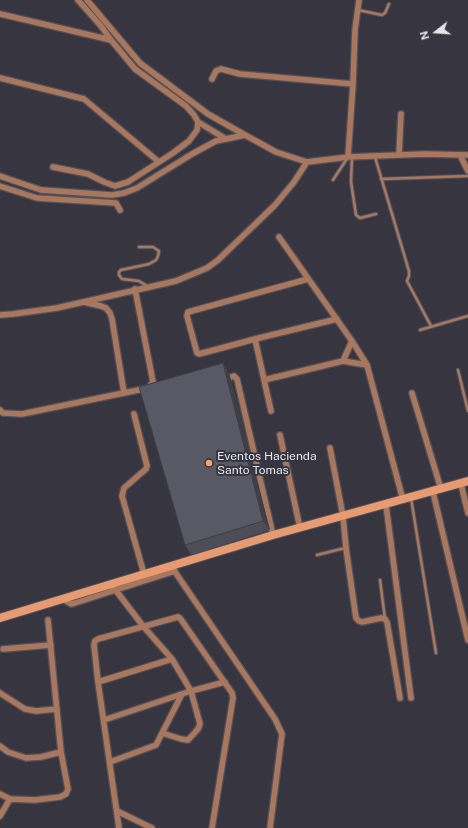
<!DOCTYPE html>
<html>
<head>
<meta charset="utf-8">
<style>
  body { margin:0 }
  #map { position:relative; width:468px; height:828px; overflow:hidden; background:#363540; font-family:"Public Sans",sans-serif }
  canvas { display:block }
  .north { position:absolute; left:416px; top:12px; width:40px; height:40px; -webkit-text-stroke:3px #363540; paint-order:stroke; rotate:253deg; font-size:11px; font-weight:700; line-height:16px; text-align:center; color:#e5e4eb }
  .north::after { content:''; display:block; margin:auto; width:14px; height:18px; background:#e5e4eb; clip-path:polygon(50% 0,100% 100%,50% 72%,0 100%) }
</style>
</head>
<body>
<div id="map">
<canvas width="468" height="828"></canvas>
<div class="north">N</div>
</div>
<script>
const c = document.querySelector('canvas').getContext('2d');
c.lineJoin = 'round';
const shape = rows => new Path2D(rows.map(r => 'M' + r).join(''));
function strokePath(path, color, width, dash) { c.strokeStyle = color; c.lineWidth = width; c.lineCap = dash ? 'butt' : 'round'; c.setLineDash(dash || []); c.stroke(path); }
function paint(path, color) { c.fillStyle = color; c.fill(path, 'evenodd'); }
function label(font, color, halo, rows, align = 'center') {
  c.font = font + ' "Public Sans",sans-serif'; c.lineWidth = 4; c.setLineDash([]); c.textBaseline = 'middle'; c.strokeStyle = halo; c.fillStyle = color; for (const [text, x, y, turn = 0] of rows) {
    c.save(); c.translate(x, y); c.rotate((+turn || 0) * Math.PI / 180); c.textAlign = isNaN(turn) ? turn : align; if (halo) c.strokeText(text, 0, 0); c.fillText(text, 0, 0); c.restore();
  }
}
const lane = shape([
  [358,10,382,15,385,13,389,4],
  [352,157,351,182,356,215,360,218,376,214],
  [375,157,409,271,409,276,407,281,431,326],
  [381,179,468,176],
  [333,180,348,157],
  [139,247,153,247,159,251,158,256,156,260,149,264,121,270,119,272,119,275,122,279,139,281,147,286],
  [420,330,468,316],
  [458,370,468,411],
  [411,498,436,653],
  [317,555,345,548],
  [380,580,385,619]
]);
const street = shape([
  [78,0,101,26,111,40],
  [87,0,140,63,208,114,245,135],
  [0,14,111,40,135,69,186,106,194,115,198,122,197,130,189,141,173,153,128,182,115,186,104,182,88,174,53,167],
  [0,78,84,99,159,162],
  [212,79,216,71,221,69,240,74,353,84],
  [198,122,226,139],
  [399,155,401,114],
  [460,155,468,171],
  [348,157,353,84,355,30,359,0],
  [0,176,41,190,112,195,124,193,137,188,192,154,216,141,245,135,276,152,307,162,348,157,425,154,468,155],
  [0,186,37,198,116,203,120,210],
  [279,237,352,341,367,365,403,500],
  [308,279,188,312,187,316,197,353,199,354,203,353,255,339,337,319],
  [84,302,101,306,106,308,110,313,112,319,124,393],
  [0,315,13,314,57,308,176,281,207,268,218,260,275,205,294,182,307,162],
  [255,339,271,411],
  [343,361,352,341],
  [225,379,234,376,237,379,273,535],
  [264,380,343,361,367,365],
  [412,393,441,489],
  [0,410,3,413,22,414,148,388,153,382,135,289],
  [134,414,147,466,146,469,124,488,122,496,144,574],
  [280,435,300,528],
  [330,448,343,516,346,548,356,618,359,621,362,622,381,618,385,619,387,622,400,698],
  [461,484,468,513],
  [433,492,468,640],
  [386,505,411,698],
  [171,566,275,719,282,734,270,828],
  [63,599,71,604,75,603,175,571],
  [3,649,51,645],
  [98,682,172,659,143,626,111,584],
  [0,693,25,709,36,711,57,709],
  [104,720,191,691,225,682],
  [162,733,181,739,188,740,198,729,200,724,191,691,172,659],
  [0,746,8,752,26,758,41,757,61,752],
  [110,762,156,745,182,694],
  [0,794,10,799,35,800,60,797,66,794,68,789,61,752,48,620],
  [117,811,152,828],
  [0,816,10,799],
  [119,828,98,682,94,645,95,641,98,639,178,617,180,618,232,693,233,698,212,828]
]);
const secondary = shape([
  [0,618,273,535,468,481]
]);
strokePath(lane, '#52515b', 4.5);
strokePath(street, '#52515b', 8);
strokePath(secondary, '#52515b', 10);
strokePath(lane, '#a8775e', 2.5);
strokePath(street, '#a8775e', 5.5);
strokePath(secondary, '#e89b71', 8);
paint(shape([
  [223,363,229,373,270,530,191,555,185,545]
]), '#4d4d57');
paint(shape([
  [223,363,229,373,270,530,263,521]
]), '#3e3e47');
const building = shape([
  [223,363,263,521,185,545,139,387,223,363]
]);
paint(building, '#595965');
strokePath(building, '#3e3e47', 1);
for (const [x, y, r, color] of [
  [209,463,4,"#f0a279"]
]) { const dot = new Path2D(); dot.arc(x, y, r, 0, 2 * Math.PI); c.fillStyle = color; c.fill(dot); strokePath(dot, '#363540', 1.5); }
label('12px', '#e5e4eb', '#363540', [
  ["Eventos Hacienda",217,456],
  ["Santo Tomas",217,470]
], 'left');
</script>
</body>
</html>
